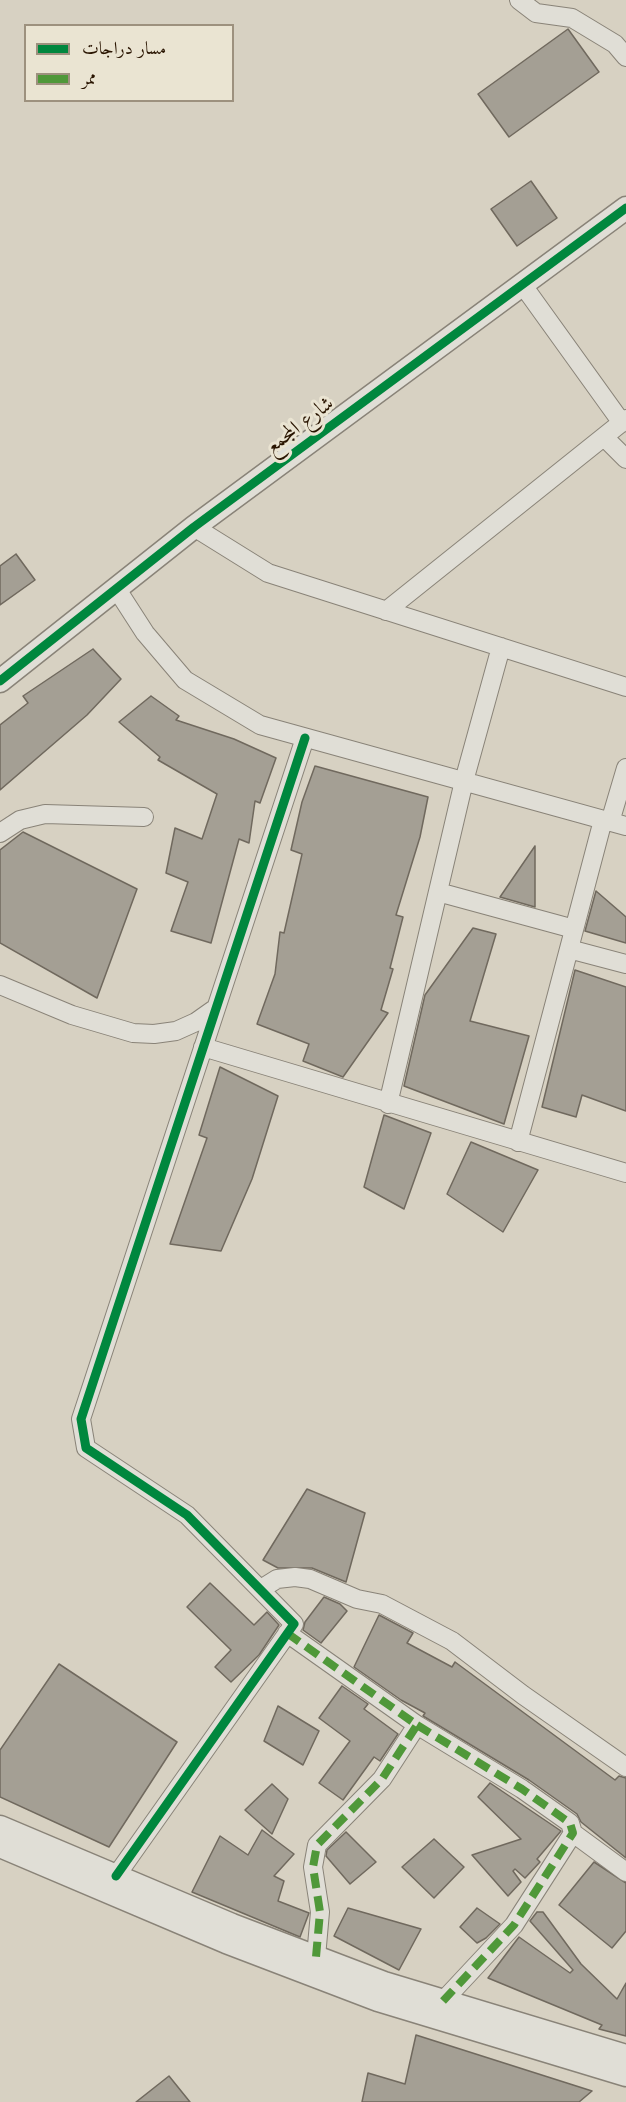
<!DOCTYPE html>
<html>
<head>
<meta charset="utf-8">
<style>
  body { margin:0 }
  #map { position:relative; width:626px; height:2102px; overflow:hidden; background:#d7d1c2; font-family:Cardo,Amiri,serif }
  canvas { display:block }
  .legend { position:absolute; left:24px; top:24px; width:210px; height:78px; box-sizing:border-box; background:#eae4d2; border:2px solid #9d917e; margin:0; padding:8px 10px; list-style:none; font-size:18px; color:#291400 }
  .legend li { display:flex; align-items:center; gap:12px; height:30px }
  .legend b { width:30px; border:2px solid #9d917e }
</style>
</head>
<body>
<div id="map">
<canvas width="626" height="2102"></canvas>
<ul class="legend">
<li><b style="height:8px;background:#00873e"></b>مسار دراجات</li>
<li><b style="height:8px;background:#4f9839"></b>ممر</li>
</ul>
</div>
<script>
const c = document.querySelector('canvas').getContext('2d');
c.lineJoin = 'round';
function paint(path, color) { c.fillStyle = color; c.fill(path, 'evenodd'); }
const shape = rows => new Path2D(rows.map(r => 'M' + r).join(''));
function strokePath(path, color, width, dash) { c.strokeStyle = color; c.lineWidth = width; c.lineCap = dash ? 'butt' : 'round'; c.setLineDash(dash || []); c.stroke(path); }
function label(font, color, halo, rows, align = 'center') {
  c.font = font + ' Cardo,Amiri,serif'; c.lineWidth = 6; c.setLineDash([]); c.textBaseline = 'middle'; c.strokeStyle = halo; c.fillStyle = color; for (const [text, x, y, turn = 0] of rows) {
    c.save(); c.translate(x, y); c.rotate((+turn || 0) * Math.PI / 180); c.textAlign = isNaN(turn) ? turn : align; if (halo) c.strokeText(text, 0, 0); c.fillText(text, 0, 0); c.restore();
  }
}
const building = shape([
  [568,29,599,72,509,137,478,94,568,29],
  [531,181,557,218,517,246,491,209,531,181],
  [16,554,35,580,0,605,0,566,16,554],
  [93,649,121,679,87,715,0,790,0,725,28,703,23,696,93,649],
  [151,696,179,716,176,720,234,739,276,758,260,803,255,801,249,843,239,839,211,943,171,931,188,882,166,873,175,828,202,839,217,794,158,760,160,757,119,722,151,696],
  [315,766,428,797,420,837,396,915,403,917,390,968,393,969,381,1010,388,1013,343,1077,303,1061,309,1044,257,1024,275,974,280,932,284,933,302,854,291,850,302,802,315,766],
  [23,832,137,889,97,998,0,943,0,850,23,832],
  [535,846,535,907,500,897,535,846],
  [596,891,626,917,626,943,585,931,596,891],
  [473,928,496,934,470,1021,529,1036,504,1124,404,1086,425,995,473,928],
  [575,970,626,987,626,1111,582,1095,576,1117,542,1107,575,970],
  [220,1067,278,1096,252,1179,221,1251,170,1244,207,1138,199,1135,220,1067],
  [384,1115,431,1133,404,1209,364,1187,384,1115],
  [471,1142,538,1170,503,1232,447,1194,471,1142],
  [307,1489,365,1513,346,1582,312,1568,278,1568,263,1560,307,1489],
  [210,1583,254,1625,267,1612,279,1625,259,1655,231,1682,215,1667,231,1650,187,1607,210,1583],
  [324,1597,340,1604,347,1611,321,1643,303,1630,305,1622,324,1597],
  [379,1615,413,1633,407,1643,452,1667,455,1662,615,1780,619,1776,626,1778,626,1858,581,1822,577,1814,529,1780,423,1716,425,1713,401,1700,354,1667,379,1615],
  [59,1664,177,1742,109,1847,0,1797,0,1750,59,1664],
  [342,1686,368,1704,364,1709,398,1734,380,1761,374,1757,343,1800,319,1783,350,1741,319,1718,342,1686],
  [278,1706,319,1731,303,1765,264,1741,278,1706],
  [490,1783,561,1831,537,1859,540,1862,525,1878,515,1869,513,1871,521,1882,508,1896,472,1855,521,1839,478,1797,490,1783],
  [272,1784,288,1799,272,1834,245,1810,272,1784],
  [262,1830,294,1854,274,1876,284,1881,278,1901,309,1913,300,1937,192,1892,220,1836,248,1855,262,1830],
  [346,1832,376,1862,350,1884,326,1856,327,1850,346,1832],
  [434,1839,464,1867,434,1898,402,1867,434,1839],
  [594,1862,626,1883,626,1931,612,1948,559,1905,594,1862],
  [348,1908,421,1929,399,1970,334,1936,348,1908],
  [477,1908,500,1924,486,1938,477,1943,460,1927,477,1908],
  [537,1912,543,1912,581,1964,617,1999,626,1983,626,2036,599,2029,602,2025,488,1978,519,1937,570,1973,573,1970,530,1921,537,1912],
  [416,2035,592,2091,579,2102,362,2102,368,2073,405,2084,416,2035],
  [169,2076,190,2102,136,2102,169,2076]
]);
paint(building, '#a49f94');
strokePath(building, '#70695e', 1.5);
const minor = shape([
  [519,0,536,13,572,18,615,44,626,57],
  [522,284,622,423],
  [604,437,626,459],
  [194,527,268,573,626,687],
  [116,588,145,633,185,680,260,725,626,826],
  [386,611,626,419],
  [610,822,626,768],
  [0,833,20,820,45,814,144,817],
  [438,892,574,929],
  [569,949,626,964],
  [0,985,72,1015,133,1033,154,1034,176,1031,196,1022,213,1010],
  [203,1047,626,1173],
  [388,1104,464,781,501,647],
  [518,1142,603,820],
  [261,1589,277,1579,295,1577,310,1579,357,1599,382,1604,452,1641,523,1695,626,1767],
  [287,1633,417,1725,382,1779,317,1845,313,1867,320,1912,316,1957],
  [417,1725,522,1789,570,1823,573,1833,514,1925,443,2001],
  [573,1833,626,1872],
  [116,1876,294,1624,187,1515,86,1448,81,1419,305,738]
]);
const tertiary = shape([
  [0,681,194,527,626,208],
  [0,1827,232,1925,384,1983,626,2056],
  [0,1846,226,1942,378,2000,626,2075]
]);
strokePath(minor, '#898378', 20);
strokePath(tertiary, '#898378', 25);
strokePath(minor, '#e0ded6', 18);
strokePath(tertiary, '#e0ded6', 22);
strokePath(shape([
  [287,1633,417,1725,382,1779,317,1845,313,1867,320,1912,316,1957],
  [417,1725,522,1789,570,1823,573,1833,514,1925,443,2001]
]), '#4f9839', 8, [15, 8]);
strokePath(shape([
  [0,681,194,527,626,208],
  [116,1876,294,1624,187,1515,86,1448,81,1419,305,738]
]), '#00873e', 9);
label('21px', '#291400', '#eae4d2', [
  ["شارع المجمع",300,426,-37]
]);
</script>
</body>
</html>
